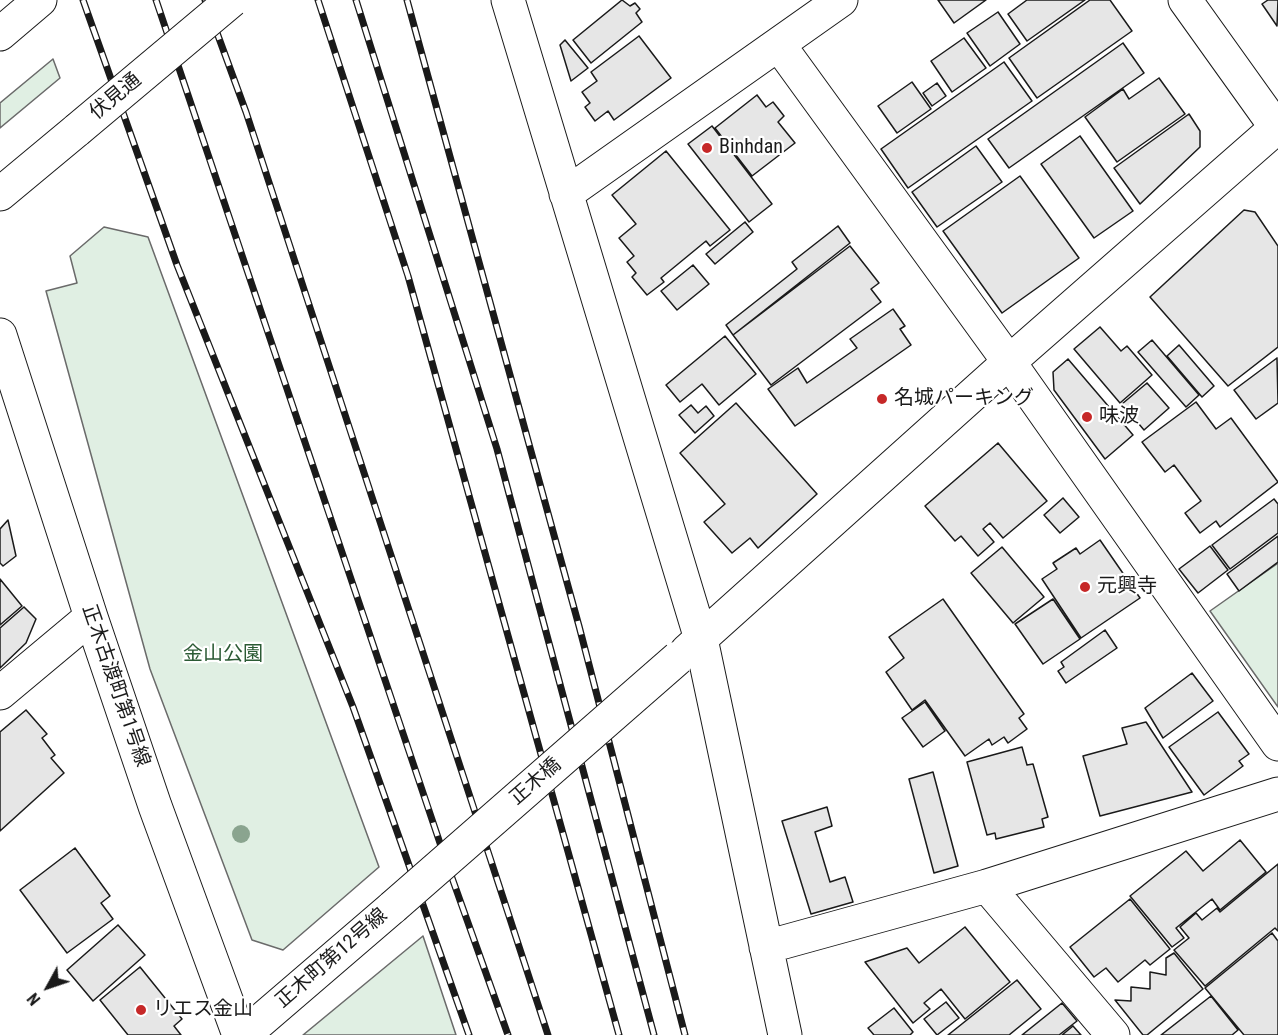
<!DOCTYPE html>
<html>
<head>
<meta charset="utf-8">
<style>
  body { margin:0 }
  #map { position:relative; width:1278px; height:1035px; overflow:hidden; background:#fff; font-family:"Roboto Condensed",sans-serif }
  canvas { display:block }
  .north { position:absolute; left:18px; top:957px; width:60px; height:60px; -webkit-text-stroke:4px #fff; paint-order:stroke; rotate:230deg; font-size:16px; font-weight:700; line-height:24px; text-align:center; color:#1a1a1a }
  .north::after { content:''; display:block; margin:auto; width:21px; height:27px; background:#1a1a1a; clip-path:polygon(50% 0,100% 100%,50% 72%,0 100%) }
</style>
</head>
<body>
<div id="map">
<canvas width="1278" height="1035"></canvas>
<div class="north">N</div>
</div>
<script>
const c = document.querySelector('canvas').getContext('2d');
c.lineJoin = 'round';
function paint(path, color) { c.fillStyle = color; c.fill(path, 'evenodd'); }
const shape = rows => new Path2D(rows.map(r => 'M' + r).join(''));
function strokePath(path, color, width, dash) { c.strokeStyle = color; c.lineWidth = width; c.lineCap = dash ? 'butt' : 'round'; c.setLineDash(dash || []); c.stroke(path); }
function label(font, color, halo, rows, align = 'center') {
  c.font = font + ' "Roboto Condensed","Noto Sans JP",sans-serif'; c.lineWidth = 4.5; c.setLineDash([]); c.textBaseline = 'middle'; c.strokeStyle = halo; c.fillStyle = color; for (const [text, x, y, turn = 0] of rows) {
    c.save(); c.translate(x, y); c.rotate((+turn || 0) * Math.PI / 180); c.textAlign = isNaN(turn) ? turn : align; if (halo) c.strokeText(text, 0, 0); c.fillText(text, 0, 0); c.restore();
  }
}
const green = shape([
  [53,59,60,78,0,128,0,103,53,59],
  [104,227,148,237,379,867,283,950,252,940,150,669,46,291,77,283,70,256,104,227],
  [1278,563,1278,707,1210,611,1278,563],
  [423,936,456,1035,303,1035,423,936]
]);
paint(green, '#e0efe3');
strokePath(green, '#6a6a6a', 1.5);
const building = shape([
  [622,0,630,6,635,3,640,9,636,13,642,22,591,63,573,40,622,0],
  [938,0,986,0,954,23,938,0],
  [1027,0,1085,0,1027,41,1008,14,1027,0],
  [1090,0,1110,0,1132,31,1037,98,1009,58,1090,0],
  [1268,0,1278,0,1277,26,1262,4,1268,0],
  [998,12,1020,44,990,66,967,33,998,12],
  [639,36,671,78,614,120,608,111,595,121,585,107,590,103,582,92,597,81,591,72,639,36],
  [964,38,986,68,952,92,931,61,964,38],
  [565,40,588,68,571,81,560,45,565,40],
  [1123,43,1144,73,1009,168,988,139,1123,43],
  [1004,62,1032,101,908,188,881,149,1004,62],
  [1159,78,1185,114,1117,162,1085,117,1123,89,1129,99,1159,78],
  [912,82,931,109,897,133,878,106,912,82],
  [937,83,946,96,932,106,923,93,937,83],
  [757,95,766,107,773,102,784,116,778,122,795,143,752,176,715,128,757,95],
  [1189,114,1200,131,1200,147,1140,204,1114,168,1189,114],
  [712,126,772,204,749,222,688,144,712,126],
  [1080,136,1133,211,1094,238,1041,164,1080,136],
  [976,146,1002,182,937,227,912,192,976,146],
  [666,151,730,230,710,246,706,241,661,278,664,282,647,295,632,277,636,273,627,262,634,256,619,238,636,224,612,195,666,151],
  [1020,176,1079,258,1002,313,943,231,1020,176],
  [1244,210,1255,212,1278,246,1278,347,1228,386,1150,297,1244,210],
  [745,222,753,232,715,264,706,254,745,222],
  [838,226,850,243,733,335,726,325,797,269,792,262,838,226],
  [850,246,879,283,871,289,881,302,771,385,733,335,850,246],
  [693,265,709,284,677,310,661,291,693,265],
  [893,309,905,326,900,329,911,345,795,426,768,389,798,368,807,383,857,348,850,339,893,309],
  [1100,327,1121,351,1127,346,1152,375,1120,403,1074,349,1100,327],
  [725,336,756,374,719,405,702,384,680,402,666,385,725,336],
  [1152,340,1199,395,1186,407,1138,352,1152,340],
  [1179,345,1214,386,1202,397,1167,356,1179,345],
  [1277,358,1278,403,1256,419,1234,390,1277,358],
  [1068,359,1133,435,1105,459,1054,390,1053,372,1068,359],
  [1147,383,1169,408,1144,430,1122,404,1147,383],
  [1196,402,1216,429,1231,418,1278,482,1220,527,1216,521,1200,533,1185,513,1201,501,1174,465,1165,472,1142,442,1196,402],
  [736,403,817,494,758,548,750,538,732,553,704,522,725,504,680,453,736,403],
  [691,405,698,413,706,406,714,416,695,433,679,415,691,405],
  [998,443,1047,501,1003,538,990,523,983,529,994,542,978,556,961,536,955,541,925,506,998,443],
  [1063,498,1079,517,1060,533,1044,515,1063,498],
  [1274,499,1278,504,1278,533,1230,569,1212,545,1274,499],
  [8,520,16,556,3,566,0,563,0,529,8,520],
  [1278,536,1278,562,1239,591,1227,574,1278,536],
  [1100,540,1140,598,1081,638,1042,579,1057,569,1053,563,1076,548,1080,554,1100,540],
  [1210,546,1228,570,1198,593,1179,569,1210,546],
  [1002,547,1044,597,1013,623,971,573,1002,547],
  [0,579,22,606,0,625,0,579],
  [943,599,1024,714,1019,718,1027,729,1008,743,1004,737,992,745,989,739,965,756,925,700,912,710,886,672,904,658,889,637,943,599],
  [1053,599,1080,639,1043,664,1015,624,1053,599],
  [24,607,36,619,26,643,0,668,0,628,24,607],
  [1105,630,1117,648,1066,683,1058,671,1064,667,1061,662,1105,630],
  [1192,673,1213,701,1163,738,1145,708,1192,673],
  [925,702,945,731,923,747,902,718,925,702],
  [26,710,47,734,42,738,55,755,51,758,64,773,0,831,0,732,26,710],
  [1218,712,1249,754,1239,761,1243,766,1204,795,1169,747,1218,712],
  [1146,722,1192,792,1100,816,1083,756,1127,744,1122,728,1146,722],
  [1022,747,1027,765,1033,764,1048,817,1042,819,1044,827,996,839,995,833,987,835,967,762,1022,747],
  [933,772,958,866,934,873,909,779,933,772],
  [827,807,832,826,815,832,830,882,845,877,853,902,811,914,782,821,827,807],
  [1240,840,1266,872,1220,910,1212,899,1176,928,1184,938,1172,947,1130,896,1186,851,1203,871,1240,840],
  [75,848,110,896,101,903,113,919,67,953,20,890,75,848],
  [1278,864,1278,931,1275,928,1205,986,1174,950,1189,938,1180,927,1196,913,1202,920,1217,908,1220,912,1278,864],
  [1130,899,1170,949,1150,965,1145,960,1118,982,1106,968,1094,977,1070,947,1130,899],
  [118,925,145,955,93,1001,67,970,118,925],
  [965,927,1010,982,965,1019,941,989,924,1003,930,1009,913,1023,865,962,907,948,919,963,965,927],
  [1272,933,1278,941,1278,1035,1244,1035,1205,988,1272,933],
  [1174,953,1203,989,1147,1035,1143,1035,1115,1000,1131,1001,1131,987,1150,989,1150,972,1166,975,1166,958,1174,953],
  [140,967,182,1019,174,1026,181,1035,128,1035,100,1000,140,967],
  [1017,980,1041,1009,1009,1035,948,1035,1017,980],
  [1211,996,1238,1030,1232,1035,1161,1035,1211,996],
  [946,1002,959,1018,937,1035,924,1019,946,1002],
  [1062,1003,1077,1021,1059,1035,1022,1035,1062,1003],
  [894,1008,913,1032,910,1035,874,1035,868,1028,894,1008],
  [1073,1026,1081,1035,1062,1035,1073,1026]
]);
paint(building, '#e6e6e6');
strokePath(building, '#1a1a1a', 1.5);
const minor = shape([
  [508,0,701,639,785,1035],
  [779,45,1009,362,1278,744],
  [566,194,841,0],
  [0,335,91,617,155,806,239,1035],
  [687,651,1009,362,1276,128],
  [0,693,91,617],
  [987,886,1113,1035],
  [766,947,987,886,1278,794],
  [244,1035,393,907]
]);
const major = shape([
  [1185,0,1278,130]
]);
const highway = shape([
  [0,34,40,0],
  [0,194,77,130]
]);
strokePath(minor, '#1a1a1a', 35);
strokePath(major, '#1a1a1a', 35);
strokePath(highway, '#1a1a1a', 35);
strokePath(minor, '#fff', 33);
strokePath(major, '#fff', 33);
strokePath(highway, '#fff', 33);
const rail = shape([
  [83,0,177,265,353,707,469,1035],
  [156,0,446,861,508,1035],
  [205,0,246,112,548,1035],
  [318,0,408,276,619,1035],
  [356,0,497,449,654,1035],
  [407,0,579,626,685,1035]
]);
strokePath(rail, '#1a1a1a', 7);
strokePath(rail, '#fff', 4.5, [14]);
const minorBridge = shape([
  [393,907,678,658]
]);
const highwayBridge = shape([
  [77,130,232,0]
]);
strokePath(minorBridge, '#1a1a1a', 35, []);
strokePath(highwayBridge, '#1a1a1a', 35, []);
strokePath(minorBridge, '#fff', 33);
strokePath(highwayBridge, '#fff', 33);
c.fillStyle = '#8aa48f';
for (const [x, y] of [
  [241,834]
]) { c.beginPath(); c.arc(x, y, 9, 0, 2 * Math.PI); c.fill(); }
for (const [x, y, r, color] of [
  [707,148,6,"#c62828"],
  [882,399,6,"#c62828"],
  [1087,417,6,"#c62828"],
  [1085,587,6,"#c62828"],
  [141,1010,6,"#c62828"]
]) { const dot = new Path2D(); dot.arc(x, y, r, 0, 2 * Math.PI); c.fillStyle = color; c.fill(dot); strokePath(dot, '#fff', 2); }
label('20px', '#1a1a1a', '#fff', [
  ["伏見通",116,97,-40],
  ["正木古渡町第1号線",115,686,71],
  ["正木橋",536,782,-41],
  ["正木町第12号線",332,959,-41]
]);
label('20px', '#1a1a1a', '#fff', [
  ["Binhdan",719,148],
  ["名城パーキング",894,399],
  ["味波",1099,417],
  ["元興寺",1097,587],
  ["リエス金山",153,1010]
], 'left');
label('20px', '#2b5a34', '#fff', [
  ["金山公園",223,655]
]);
</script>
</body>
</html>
